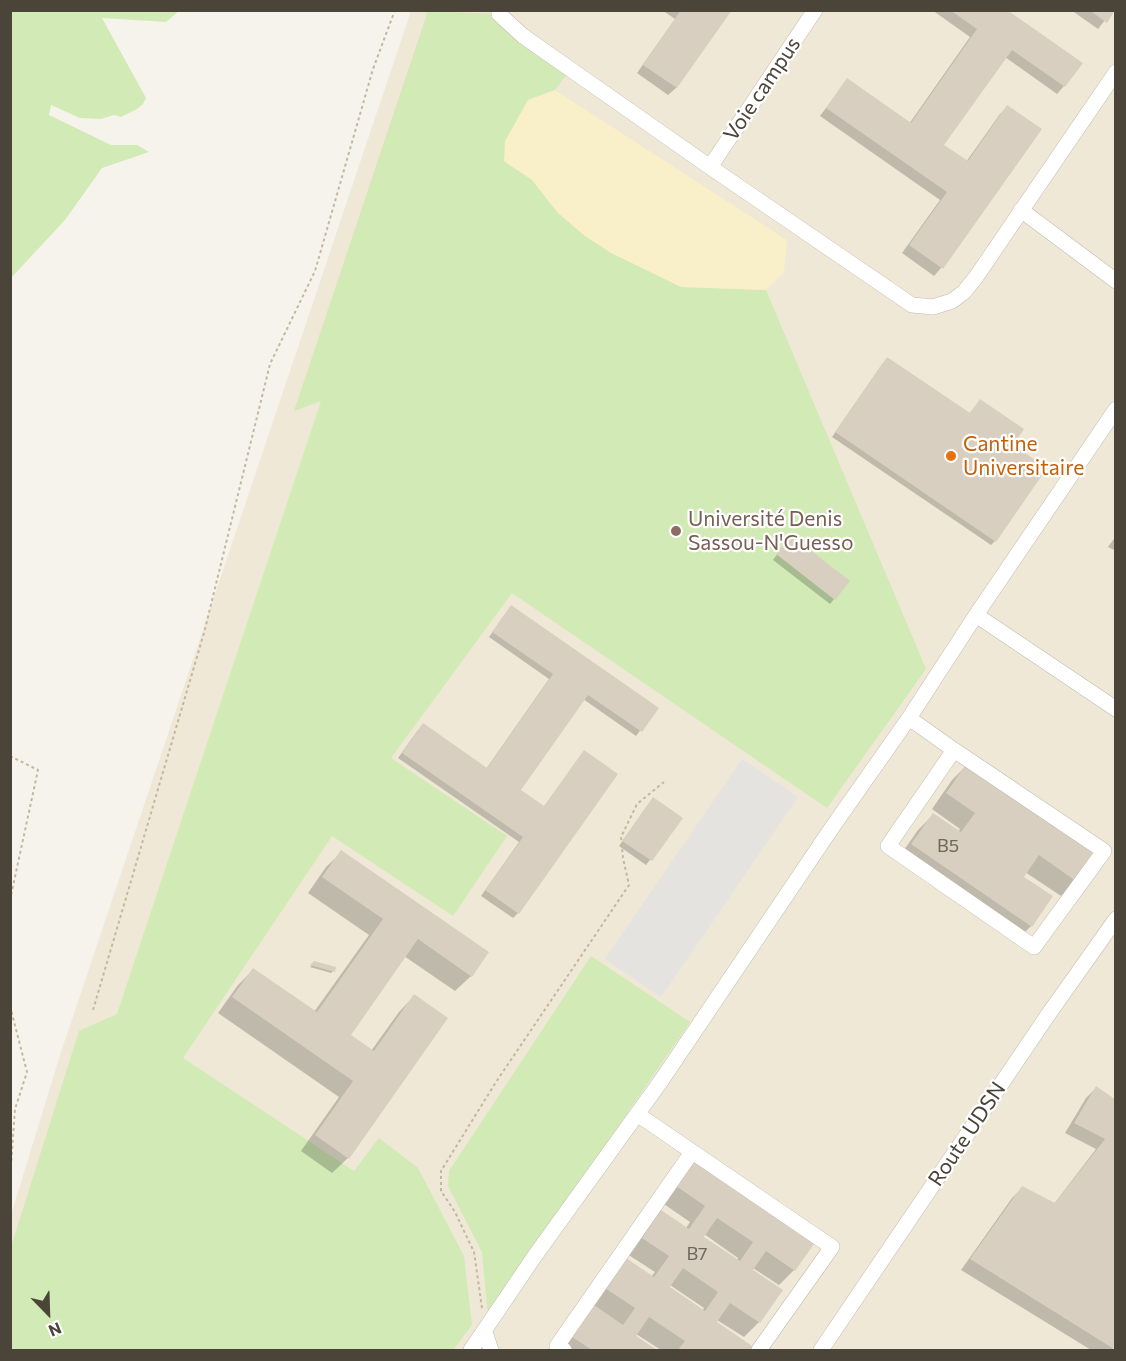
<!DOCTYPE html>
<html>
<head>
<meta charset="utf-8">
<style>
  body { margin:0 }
  #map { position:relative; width:1126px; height:1361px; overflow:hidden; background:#f6f3ec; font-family:Commissioner,sans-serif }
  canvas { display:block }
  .frame { position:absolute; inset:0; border:12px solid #4b4439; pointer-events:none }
  .north { position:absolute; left:18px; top:1283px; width:60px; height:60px; -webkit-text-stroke:4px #fff; paint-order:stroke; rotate:157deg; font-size:16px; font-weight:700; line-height:24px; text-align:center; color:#4b4439 }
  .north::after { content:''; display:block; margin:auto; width:21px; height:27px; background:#4b4439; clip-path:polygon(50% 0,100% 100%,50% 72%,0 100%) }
</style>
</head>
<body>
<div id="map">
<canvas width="1126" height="1361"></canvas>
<div class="frame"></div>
<div class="north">N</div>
</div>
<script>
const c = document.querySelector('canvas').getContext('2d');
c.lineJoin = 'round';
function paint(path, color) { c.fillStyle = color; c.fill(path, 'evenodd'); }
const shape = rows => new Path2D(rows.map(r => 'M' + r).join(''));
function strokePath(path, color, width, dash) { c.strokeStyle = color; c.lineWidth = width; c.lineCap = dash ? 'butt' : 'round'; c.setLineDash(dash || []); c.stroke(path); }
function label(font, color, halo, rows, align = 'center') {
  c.font = font + ' Commissioner,sans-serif'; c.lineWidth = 4.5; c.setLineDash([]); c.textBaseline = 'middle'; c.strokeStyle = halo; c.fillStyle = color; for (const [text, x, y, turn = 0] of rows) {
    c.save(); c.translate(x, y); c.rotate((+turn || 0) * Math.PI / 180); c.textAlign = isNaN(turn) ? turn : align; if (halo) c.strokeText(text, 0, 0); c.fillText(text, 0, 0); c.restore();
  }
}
paint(shape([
  [411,11,1115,11,1115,1350,11,1350,11,1215,61,1052]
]), '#efe8d6');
paint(shape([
  [11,10,179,11,166,22,102,18,146,98,143,104,137,109,121,117,114,115,101,119,80,118,51,105,49,115,111,145,137,145,149,152,102,168,65,220,11,278],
  [428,11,499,14,570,70,555,90,528,100,504,161,532,180,558,213,585,236,681,287,766,290,926,669,827,808,512,593,391,758,507,836,453,916,332,836,183,1058,354,1171,379,1138,418,1168,464,1256,472,1325,453,1350,11,1350,11,1247,79,1031,117,1014,321,401,294,411],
  [591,956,690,1022,488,1315,482,1252,448,1186,449,1171]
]), '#d2eab5');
paint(shape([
  [555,90,787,240,784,272,766,290,681,287,611,253,585,236,558,213,532,180,504,161,505,141,528,100]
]), '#f9efc9');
paint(shape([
  [742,759,798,797,661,997,605,959]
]), '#e5e3e0');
paint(shape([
  [662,10,730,10,676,88,668,95,637,73,675,19],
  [932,10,1005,10,1064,86,1057,94,1005,57,942,146,966,162,1000,114,1008,107,1039,129,941,268,934,276,902,253,940,200,820,116,847,80,909,124,970,37],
  [1071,10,1113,10,1098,29],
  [883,363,969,414,980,401,1011,445,995,541,991,545,832,437],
  [1116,536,1116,551,1108,547],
  [786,542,834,599,830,604,773,560],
  [507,612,657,708,636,736,583,699,519,791,543,808,584,752,518,913,513,918,481,896,519,842,398,758,418,730,486,769,549,679,489,637],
  [967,765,1076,881,1061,896,1025,872,1022,877,1031,926,1016,941,897,860,918,830,933,815,958,832,960,829,932,809,952,780],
  [649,804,681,818,646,865,619,846],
  [342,852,471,976,455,991,404,956,349,1035,371,1051,399,1012,414,996,348,1158,332,1173,301,1151,339,1097,218,1013,238,985,253,970,314,1012,369,935,308,893,326,867],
  [315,962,333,971,331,973,310,967],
  [1096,1088,1116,1102,1116,1345,1111,1350,1091,1350,961,1270,1012,1198,1022,1188,1054,1204,1096,1149,1065,1133,1086,1098],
  [679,1176,794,1270,779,1285,753,1268,751,1271,759,1322,744,1337,717,1320,715,1322,753,1348,751,1350,661,1350,636,1334,634,1337,655,1350,559,1350,611,1275,651,1277,655,1272,627,1254,646,1227,661,1211,686,1228,690,1222,661,1202],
  [704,1234,738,1258,737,1260,702,1237],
  [670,1285,704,1308,702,1311,668,1288]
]), '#0003');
paint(shape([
  [681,10,732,10,677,88,643,65],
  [950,10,1007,10,1083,63,1065,87,1012,50,944,145,968,161,1007,105,1042,129,943,269,909,245,947,192,826,108,847,78,911,123,977,29],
  [1089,10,1115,10,1107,23],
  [887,357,970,413,980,399,1024,429,1013,445,1047,468,996,542,835,432],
  [791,535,850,581,835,600,776,554],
  [511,605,659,708,642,732,588,695,521,790,544,806,584,750,618,774,519,914,485,890,523,837,402,753,423,723,487,768,553,674,492,632],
  [967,763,1098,852,1077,882,1039,855,1024,877,1053,896,1032,927,911,844,933,813,961,832,975,813,946,793],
  [653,797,683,818,652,861,622,841],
  [341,850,489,952,472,977,418,939,351,1035,374,1051,414,994,448,1018,349,1159,315,1135,353,1081,232,997,253,968,317,1012,383,919,322,877],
  [314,961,336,967,335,972,310,965],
  [1096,1086,1116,1100,1114,1349,970,1259,1022,1186,1055,1203,1105,1139,1074,1123],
  [695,1159,816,1241,795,1271,766,1251,753,1270,783,1290,760,1323,730,1303,717,1322,755,1348,753,1350,678,1350,685,1341,649,1317,636,1336,657,1350,592,1350,572,1337,594,1305,623,1325,635,1308,605,1288,626,1258,654,1277,669,1256,642,1238,661,1210,689,1229,705,1206,676,1186],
  [717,1218,753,1242,740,1261,704,1237],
  [683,1268,718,1292,705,1311,670,1287]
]), '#d8cfc1');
const minor = shape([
  [501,10,499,14,523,36,710,167,912,305,933,307,952,301,964,292,976,277,1116,72],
  [710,167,815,10],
  [1021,210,1116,281],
  [976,615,1116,709],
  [909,718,954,750,888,846,1034,947,1104,851,954,750],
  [637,1114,832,1247,759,1350],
  [485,1332,491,1350],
  [471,1350,534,1257,661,1081,831,829,909,718,976,615,1116,409],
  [564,1350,557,1346,692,1152],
  [821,1350,1050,1012,1116,919]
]);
strokePath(minor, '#c2bbae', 16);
strokePath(shape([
  [10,756,38,770,10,900],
  [10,1006,27,1072,15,1109,10,1179],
  [93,1010,204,633,270,364,315,271,373,69,395,10],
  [482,1308,474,1252,455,1212,441,1191,441,1171,496,1082,629,885,623,858,621,837,637,804,664,782]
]), '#c4b79f', 2, [3, 3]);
strokePath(minor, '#fff', 15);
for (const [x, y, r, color] of [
  [951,456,6,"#e8710a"],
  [676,531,6,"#8d6e63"]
]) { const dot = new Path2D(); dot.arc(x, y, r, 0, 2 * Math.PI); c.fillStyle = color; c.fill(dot); strokePath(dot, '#fff', 2); }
label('18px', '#6e675b', null, [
  ["B5",948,846],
  ["B7",697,1254]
]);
label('21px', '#4b4439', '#fff', [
  ["Voie campus",762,89,-56],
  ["Route UDSN",967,1134,-56]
]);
label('21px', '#c56008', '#fff', [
  ["Cantine",963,444],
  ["Universitaire",963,468]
], 'left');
label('21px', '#785e54', '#fff', [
  ["Université Denis",688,519],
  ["Sassou-N'Guesso",688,543]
], 'left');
</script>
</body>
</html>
